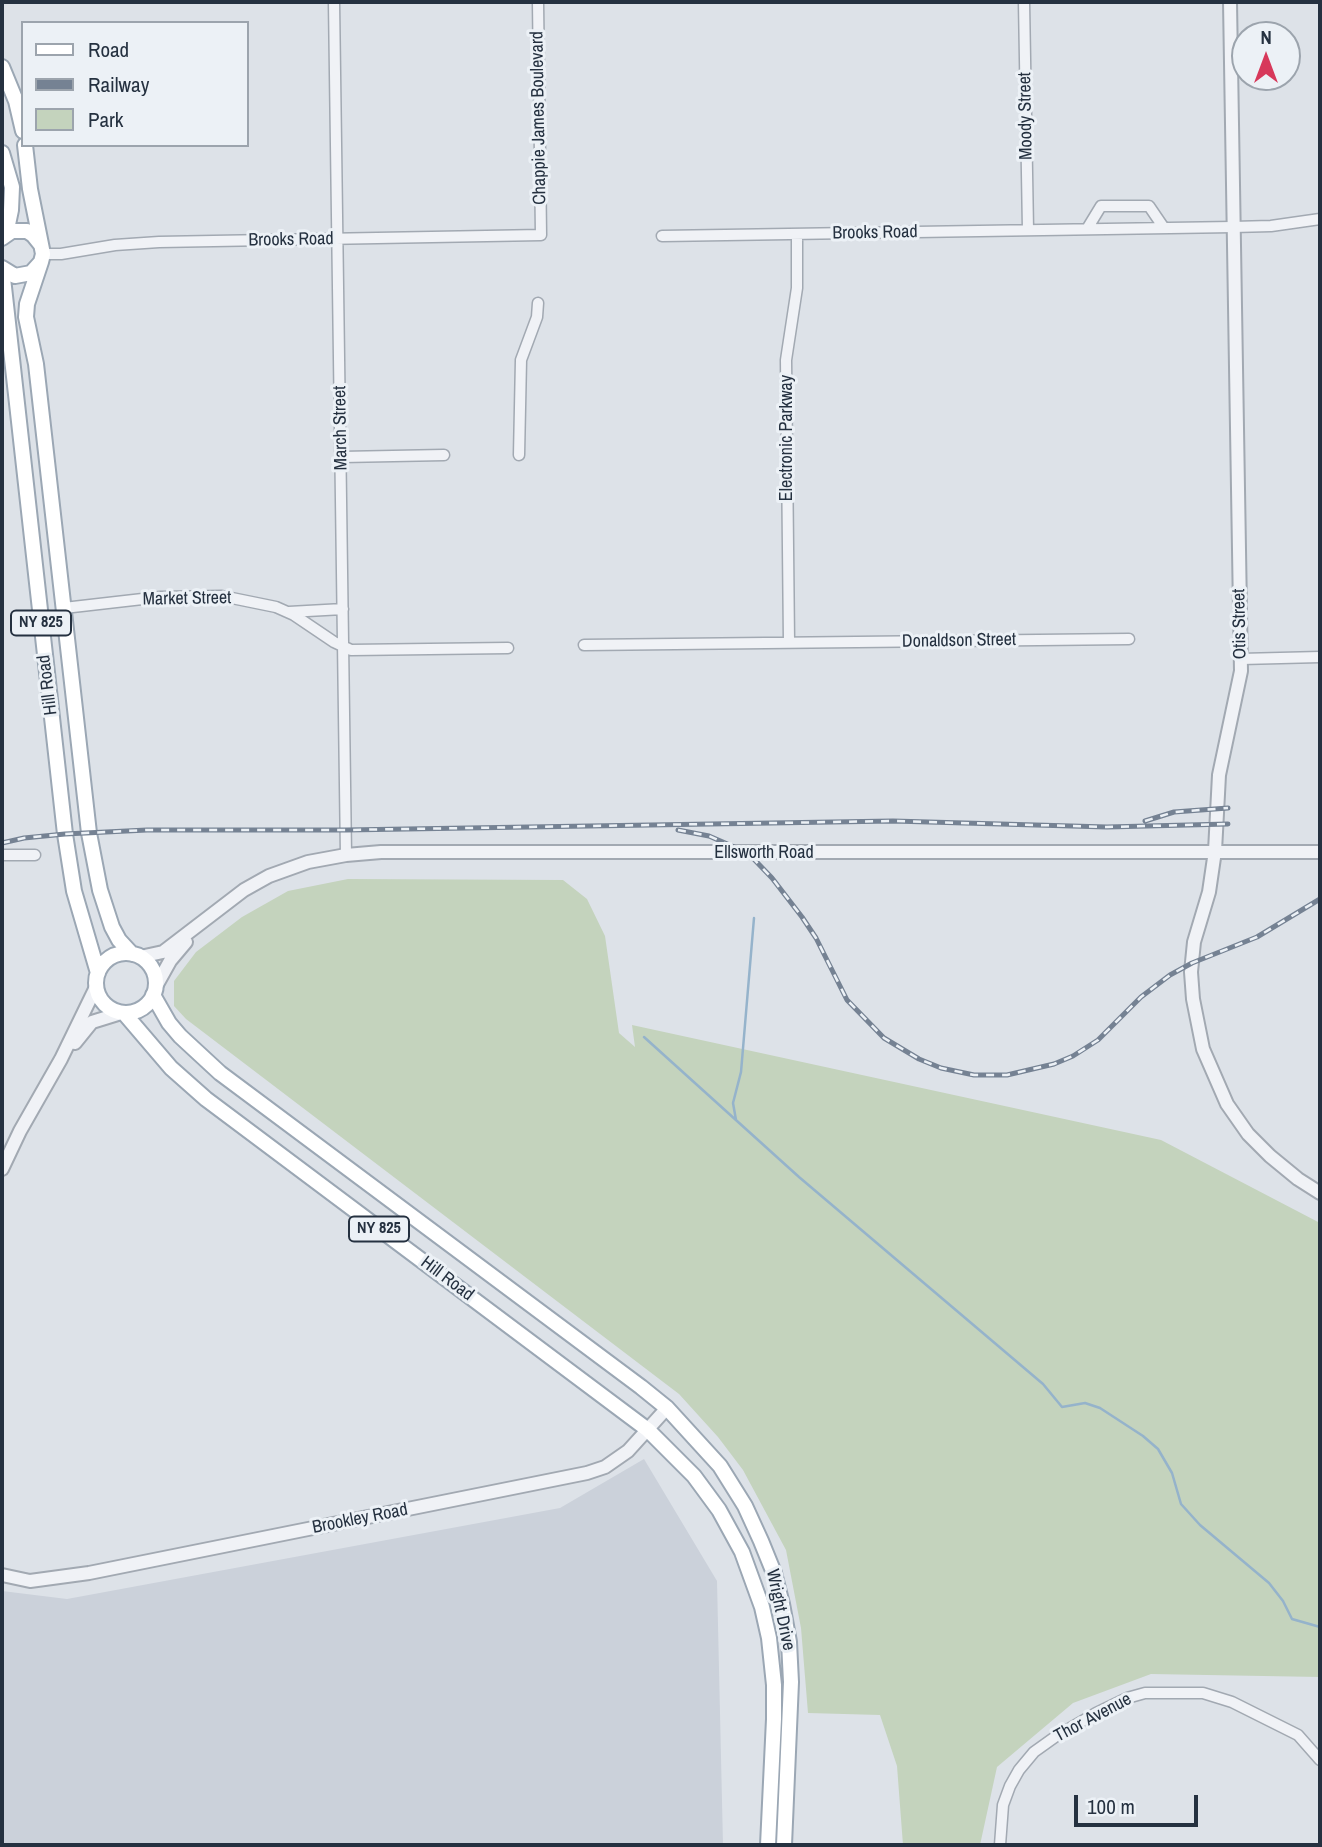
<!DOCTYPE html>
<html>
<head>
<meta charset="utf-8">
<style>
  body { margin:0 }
  #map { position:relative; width:1322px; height:1847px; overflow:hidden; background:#dde2e8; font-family:"Archivo Narrow",sans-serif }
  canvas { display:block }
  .frame { position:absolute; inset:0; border:4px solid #253140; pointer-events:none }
  .legend { position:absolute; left:21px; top:21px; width:228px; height:126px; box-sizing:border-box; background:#ecf1f6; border:2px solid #9ca4ad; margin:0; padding:9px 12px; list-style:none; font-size:21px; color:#253140 }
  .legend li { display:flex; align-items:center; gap:14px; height:35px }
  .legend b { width:35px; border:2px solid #9ca4ad }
  .north { position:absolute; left:1231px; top:21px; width:70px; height:70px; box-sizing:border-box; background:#ecf1f6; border:2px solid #9ca4ad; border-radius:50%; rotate:0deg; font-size:19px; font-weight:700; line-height:28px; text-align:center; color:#253140 }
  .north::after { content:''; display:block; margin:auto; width:24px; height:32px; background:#d7385a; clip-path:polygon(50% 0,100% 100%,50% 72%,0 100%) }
  .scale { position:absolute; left:1074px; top:1795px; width:124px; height:32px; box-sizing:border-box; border:4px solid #253140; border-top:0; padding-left:9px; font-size:21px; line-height:24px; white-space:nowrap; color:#253140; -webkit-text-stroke:5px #ecf1f6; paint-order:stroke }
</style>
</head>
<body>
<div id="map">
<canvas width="1322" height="1847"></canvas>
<div class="frame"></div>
<ul class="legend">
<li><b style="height:9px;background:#fff"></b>Road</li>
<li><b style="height:9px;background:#758293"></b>Railway</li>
<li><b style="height:19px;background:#c4d3bd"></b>Park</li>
</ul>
<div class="north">N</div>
<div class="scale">100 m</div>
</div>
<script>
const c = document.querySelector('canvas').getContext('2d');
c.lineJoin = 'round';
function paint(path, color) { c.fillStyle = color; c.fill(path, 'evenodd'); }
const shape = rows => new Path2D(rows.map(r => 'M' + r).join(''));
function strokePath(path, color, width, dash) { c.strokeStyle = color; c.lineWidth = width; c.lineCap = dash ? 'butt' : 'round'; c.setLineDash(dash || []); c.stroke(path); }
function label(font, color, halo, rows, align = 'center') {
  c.font = font + ' "Archivo Narrow",sans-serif'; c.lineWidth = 6; c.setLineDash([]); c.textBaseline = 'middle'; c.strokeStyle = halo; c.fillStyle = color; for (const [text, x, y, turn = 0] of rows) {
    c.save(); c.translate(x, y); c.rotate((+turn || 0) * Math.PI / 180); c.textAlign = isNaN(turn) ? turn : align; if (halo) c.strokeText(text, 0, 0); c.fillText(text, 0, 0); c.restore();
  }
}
paint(shape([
  [644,1459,717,1581,723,1845,2,1845,2,1591,67,1599,560,1508]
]), '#cbd1da');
paint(shape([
  [348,879,563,880,587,899,605,936,619,1033,635,1047,632,1025,1161,1140,1320,1223,1320,1677,1151,1674,1073,1703,997,1767,980,1845,903,1845,897,1766,880,1715,808,1713,801,1628,786,1550,743,1470,718,1437,679,1394,186,1019,174,1006,174,981,196,952,242,917,288,891]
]), '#c4d3bd');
strokePath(shape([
  [644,1037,799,1177,1043,1384,1062,1407,1085,1403,1100,1408,1143,1436,1158,1449,1172,1473,1181,1504,1200,1525,1269,1583,1283,1601,1292,1619,1320,1627],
  [736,1120,733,1103,741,1072,754,918]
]), '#95b3cb', 2.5);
const minor = shape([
  [334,2,346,855],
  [1024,2,1028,230],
  [1087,229,1101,206,1149,206,1164,228],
  [662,236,1233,227,1271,226,1320,219],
  [43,254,61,254,115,245,159,242,541,235,538,2],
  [519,455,521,360,537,317,538,303],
  [342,457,444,455],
  [64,608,160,597,222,596,276,607,294,615,334,642,351,650,508,648],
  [289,612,343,609],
  [789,642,786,360,797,288,797,234],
  [584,645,1129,639],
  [1241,659,1320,657],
  [2,855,35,855],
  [1000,1845,1003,1805,1010,1786,1019,1770,1034,1752,1055,1737,1096,1713,1127,1698,1145,1693,1203,1693,1232,1702,1298,1735,1320,1760]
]);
const tertiary = shape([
  [1230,2,1241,671,1219,775,1215,851,1209,892,1194,942,1191,972,1193,999,1203,1049,1227,1104,1248,1134,1270,1156,1298,1179,1320,1193],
  [140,957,163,952,244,890,269,876,308,862,346,855,381,852,1320,852],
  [155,988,170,961,186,942],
  [75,1043,92,1022,121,1013],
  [2,1169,20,1131,61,1059,96,987],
  [2,1575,30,1581,89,1573,587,1473,605,1467,628,1451,667,1408]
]);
const primary = shape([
  [2,67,16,101,23,131],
  [2,153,12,187,11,210,6,234],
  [2,238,12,231,27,231,33,235,41,245],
  [41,262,27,304,26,317,36,364,89,833,100,890,112,927,119,940,132,954],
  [2,268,15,276,31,273,41,262,43,254,30,189,25,145],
  [2,269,65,834,74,891,98,973],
  '96 983a30 30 0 1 1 60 0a30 30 0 1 1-60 0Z',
  [153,995,169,1023,180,1036,220,1073,641,1387,667,1408,720,1466,745,1506,761,1541,774,1573,782,1604,789,1642,791,1682,784,1845],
  [124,1013,171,1068,206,1099,648,1430,694,1476,719,1510,742,1552,762,1607,769,1638,774,1685,774,1719,768,1845]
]);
strokePath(minor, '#a2a9b2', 13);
strokePath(tertiary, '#a2a9b2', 16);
strokePath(primary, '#9ba7b4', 18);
strokePath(minor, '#f0f2f6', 10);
strokePath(tertiary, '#f0f2f6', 12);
strokePath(primary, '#fff', 14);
const rail = shape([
  [1145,821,1174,812,1228,808],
  [678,830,709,836,748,853,772,878,802,917,816,938,847,1000,884,1038,919,1059,941,1068,974,1075,1007,1075,1054,1064,1073,1056,1098,1040,1141,997,1170,975,1192,963,1257,937,1320,899],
  [2,843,24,838,65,834,147,830,346,830,893,821,1107,827,1228,824]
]);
strokePath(rail, '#758293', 5);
strokePath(rail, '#ecf1f6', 2.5, [8]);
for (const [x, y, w] of [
  [41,623,60],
  [379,1229,60]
]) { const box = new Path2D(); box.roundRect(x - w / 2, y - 12.5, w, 25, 5); c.fillStyle = '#ecf1f6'; c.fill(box); strokePath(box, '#253140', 2); }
label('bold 16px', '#253140', null, [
  ["NY 825",41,623],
  ["NY 825",379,1229]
]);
label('18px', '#253140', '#ecf1f6', [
  ["Moody Street",1026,116,-91],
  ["Chappie James Boulevard",539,118,-91],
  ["Brooks Road",875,233,-1],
  ["Brooks Road",291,240,-1],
  ["March Street",341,428,-91],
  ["Electronic Parkway",787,438,-90],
  ["Market Street",187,599,-1],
  ["Otis Street",1240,624,-91],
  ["Donaldson Street",959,641,-1],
  ["Hill Road",48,685,-97],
  ["Ellsworth Road",764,853],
  ["Hill Road",447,1279,37],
  ["Brookley Road",360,1519,-11],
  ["Wright Drive",780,1610,78],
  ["Thor Avenue",1093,1718,-28]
]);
</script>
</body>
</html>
